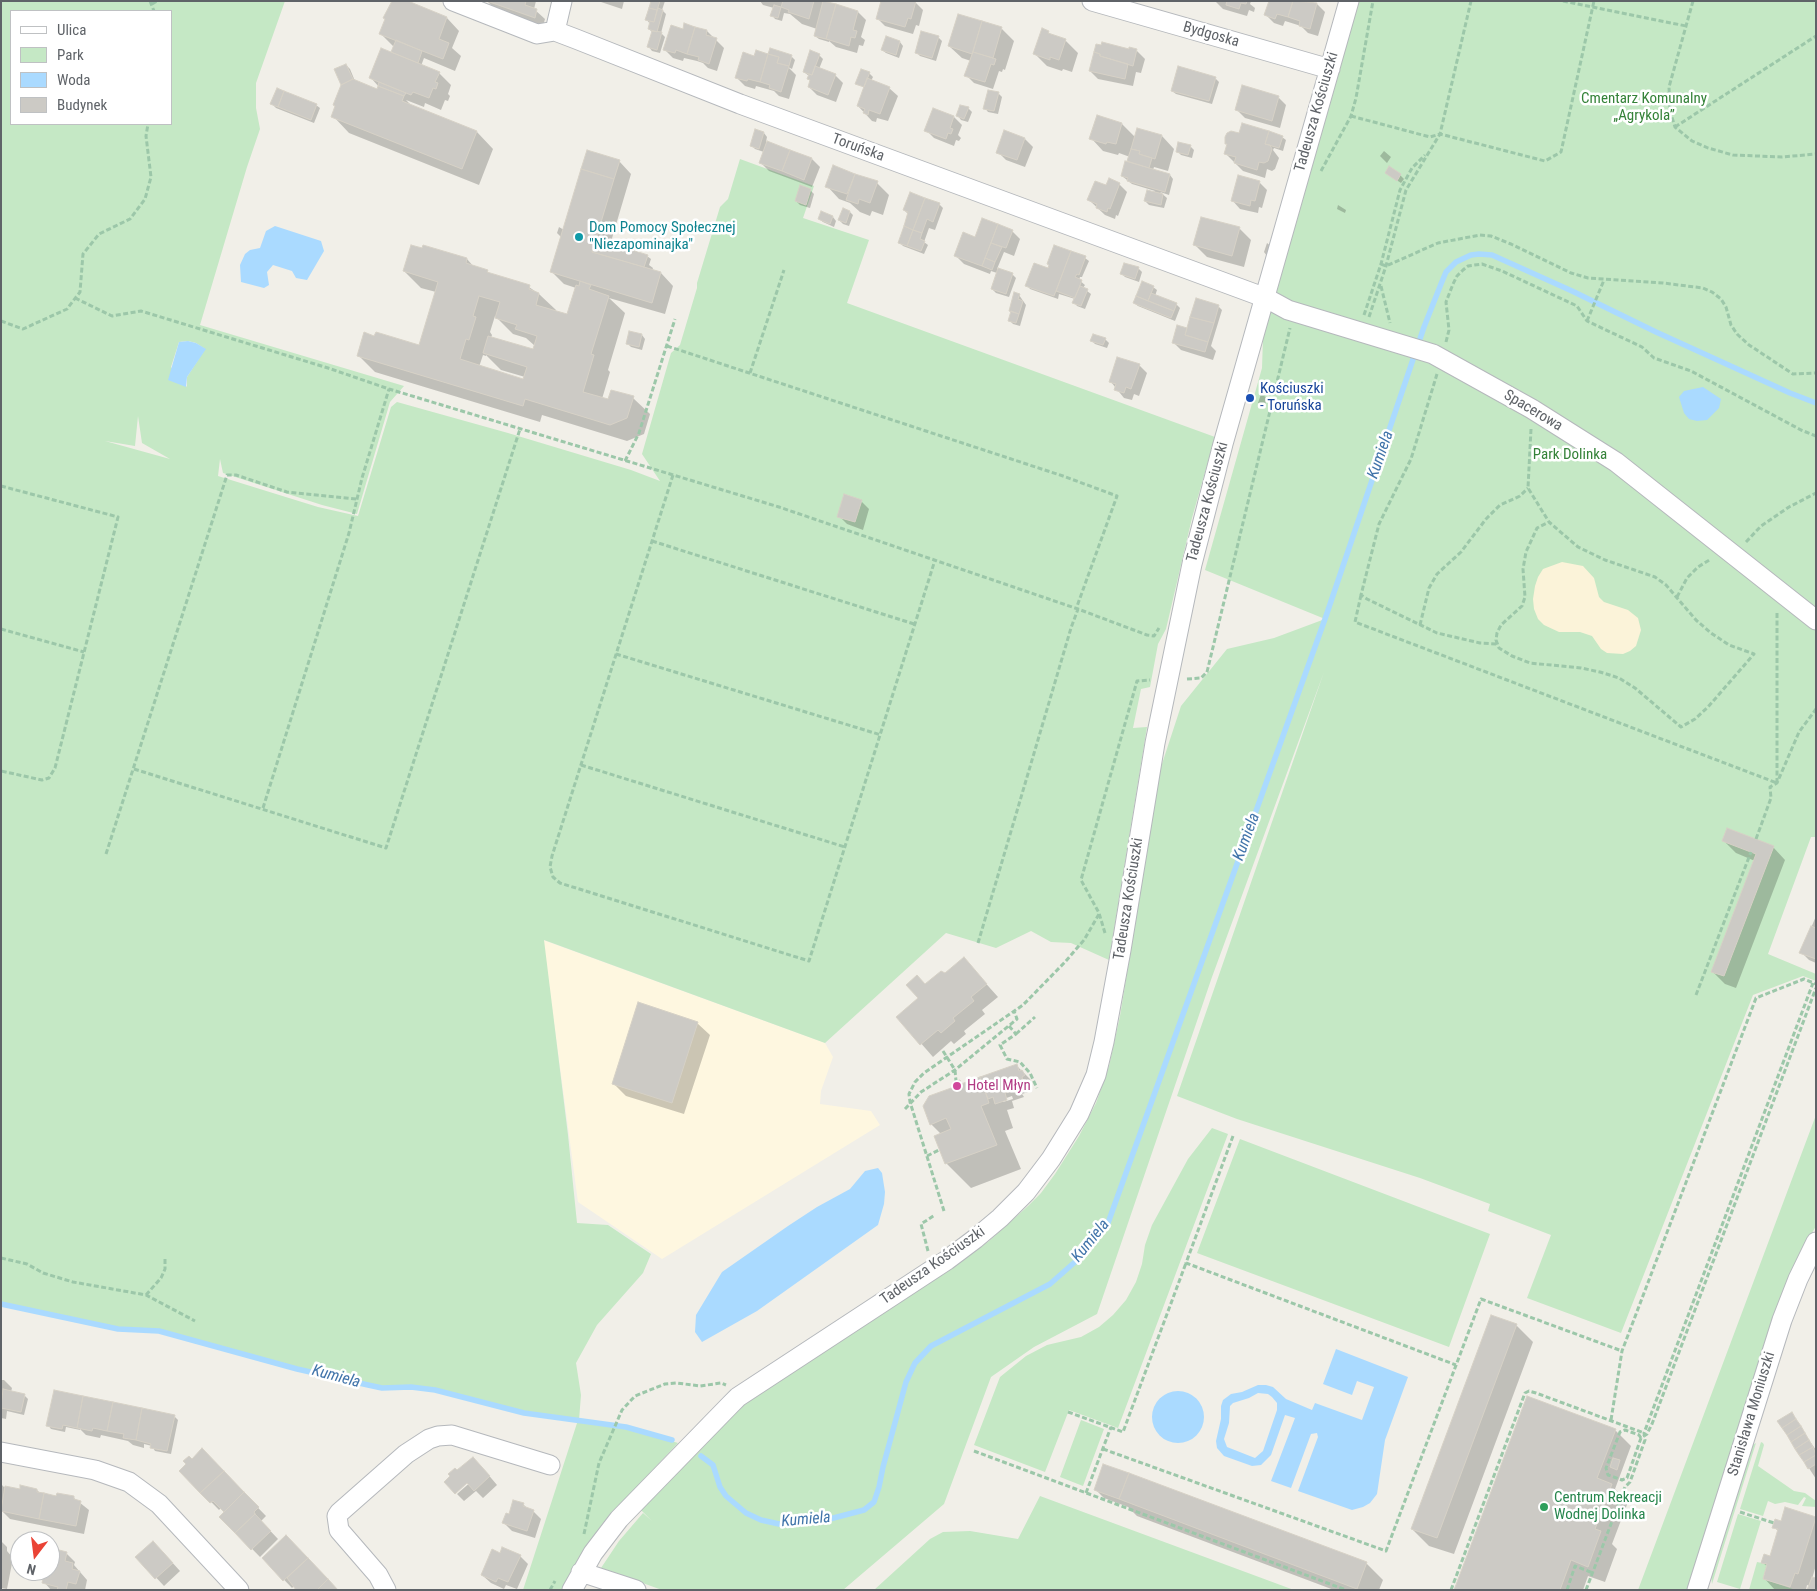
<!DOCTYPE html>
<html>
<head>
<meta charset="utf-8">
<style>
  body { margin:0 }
  #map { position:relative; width:1817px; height:1591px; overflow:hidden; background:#f1efe8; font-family:"Roboto Condensed",sans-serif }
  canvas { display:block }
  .frame { position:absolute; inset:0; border:2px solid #5f6368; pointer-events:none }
  .legend { position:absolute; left:10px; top:10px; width:162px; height:115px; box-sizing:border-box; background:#fff; border:1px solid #bfc1c3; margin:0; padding:6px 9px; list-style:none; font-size:15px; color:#5f6368 }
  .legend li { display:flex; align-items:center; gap:10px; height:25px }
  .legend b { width:25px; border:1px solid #bfc1c3 }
  .north { position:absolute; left:10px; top:1531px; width:50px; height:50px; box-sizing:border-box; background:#fff; border:1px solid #bfc1c3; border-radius:50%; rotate:195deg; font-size:14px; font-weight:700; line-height:20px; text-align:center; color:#5f6368 }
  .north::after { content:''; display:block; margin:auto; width:18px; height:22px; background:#ea4335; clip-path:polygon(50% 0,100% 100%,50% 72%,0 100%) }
</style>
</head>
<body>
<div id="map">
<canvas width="1817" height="1591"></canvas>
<div class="frame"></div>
<ul class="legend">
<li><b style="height:6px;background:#fff"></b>Ulica</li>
<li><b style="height:14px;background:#c5e8c5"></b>Park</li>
<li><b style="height:14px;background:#aadaff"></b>Woda</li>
<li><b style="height:14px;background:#cccac5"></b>Budynek</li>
</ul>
<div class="north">N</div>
</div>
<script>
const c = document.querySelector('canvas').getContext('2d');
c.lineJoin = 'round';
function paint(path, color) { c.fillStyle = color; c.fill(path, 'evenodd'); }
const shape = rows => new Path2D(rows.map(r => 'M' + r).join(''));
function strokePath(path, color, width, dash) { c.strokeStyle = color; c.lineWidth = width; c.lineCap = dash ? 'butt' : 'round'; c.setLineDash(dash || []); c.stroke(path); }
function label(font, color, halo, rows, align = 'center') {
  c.font = font + ' "Roboto Condensed",sans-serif'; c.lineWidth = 5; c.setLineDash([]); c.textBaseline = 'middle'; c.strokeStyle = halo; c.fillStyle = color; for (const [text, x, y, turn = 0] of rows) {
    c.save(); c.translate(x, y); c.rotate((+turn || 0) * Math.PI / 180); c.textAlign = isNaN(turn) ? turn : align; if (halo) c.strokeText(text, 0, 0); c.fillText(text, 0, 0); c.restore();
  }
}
paint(shape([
  [543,940,825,1043,833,1057,821,1091,820,1104,871,1111,880,1125,662,1259,578,1202]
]), '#fef7e0');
paint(shape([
  [1,1,285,1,256,83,256,108,260,129,247,167,200,325,404,386,390,402,357,514,322,505,223,473,220,459,218,476,318,507,358,516,391,407,397,402,508,433,631,470,660,481,642,454,671,353,680,345,697,288,697,283,720,207,728,199,740,159,814,186,803,218,869,240,847,303,1215,437,1192,518,1166,629,1158,644,1150,687,1141,689,1133,728,1147,727,1109,960,1071,943,1051,942,1031,931,996,948,946,933,825,1043,544,940,568,1135,577,1223,608,1225,651,1254,643,1273,597,1325,576,1363,581,1395,579,1420,626,1427,678,1443,603,1523,578,1559,562,1590,523,1590,578,1420,524,1413,435,1390,411,1387,382,1388,368,1385,297,1369,159,1331,118,1329,1,1304],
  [11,11,171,11,171,124,11,124],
  [188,341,196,343,205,349,187,377,187,387,171,367,179,342],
  [138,416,142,443,170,459,105,441,135,446],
  [1358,1,1816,1,1816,837,1811,837,1768,954,1816,974,1816,981,1803,976,1753,995,1621,1333,1527,1298,1551,1235,1488,1211,1490,1204,1420,1178,1237,1119,1177,1096,1324,672,1212,977,1097,1314,1034,1347,991,1377,944,1504,843,1590,662,1590,601,1568,619,1541,643,1513,652,1521,640,1509,726,1420,740,1408,790,1372,798,1369,949,1270,989,1241,1028,1206,1041,1193,1055,1174,1079,1136,1096,1103,1109,1066,1120,1016,1160,770,1181,706,1227,649,1274,638,1325,619,1205,570,1262,368,1263,338],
  [1816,1115,1816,1226,1808,1240,1690,1590,1638,1590],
  [1212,1128,1228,1134,1118,1428,1069,1410,1045,1472,974,1445,1000,1377,1026,1356,1047,1345,1081,1337,1099,1327,1113,1315,1126,1300,1136,1282,1142,1264,1145,1245,1152,1225,1188,1159],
  [1240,1139,1490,1234,1449,1347,1197,1253],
  [1081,1420,1104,1429,1083,1486,1060,1477],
  [1761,1442,1763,1443,1764,1445,1758,1466,1794,1491,1805,1493,1816,1501,1816,1507,1802,1506,1806,1498,1804,1497,1798,1505,1785,1502,1775,1504,1768,1501,1763,1516,1740,1509],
  [1756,1443,1712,1584,1711,1575,1751,1446],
  [1040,1496,1294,1590,874,1590,930,1539,943,1532,970,1531,1018,1539],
  [1738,1514,1761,1521,1740,1589,1717,1582],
  [1757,1562,1767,1564,1763,1579,1796,1590,1749,1590]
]), '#c5e8c5');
paint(shape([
  [1562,562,1583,566,1594,578,1599,597,1604,602,1628,610,1638,618,1641,630,1636,646,1630,651,1623,654,1607,653,1601,649,1592,636,1580,632,1559,632,1544,625,1538,619,1534,609,1533,599,1535,586,1538,577,1543,569]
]), '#fbf3d9');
paint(shape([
  [275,226,321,241,324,251,307,280,296,278,292,271,273,265,267,272,269,285,264,288,241,282,240,265,245,254,250,250,260,248,266,231],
  [188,341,196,343,206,349,187,377,186,387,168,380,179,342],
  [1703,387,1721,399,1719,408,1707,420,1697,421,1689,419,1684,413,1679,397,1684,391],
  [878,1168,882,1173,885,1192,884,1204,878,1225,757,1311,702,1342,695,1332,696,1315,722,1272,788,1226,817,1207,850,1189,865,1171],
  [1336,1349,1408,1377,1385,1440,1377,1494,1370,1503,1363,1507,1352,1510,1298,1491,1318,1437,1317,1433,1311,1434,1291,1488,1271,1481,1295,1418,1285,1415,1271,1455,1261,1465,1252,1466,1224,1456,1217,1448,1216,1441,1221,1419,1221,1406,1223,1400,1231,1394,1242,1392,1258,1385,1266,1385,1273,1387,1286,1399,1312,1410,1315,1403,1362,1420,1374,1387,1357,1381,1352,1395,1323,1384],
  [1258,1393,1268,1394,1272,1397,1277,1403,1277,1410,1263,1451,1255,1458,1227,1447,1224,1439,1229,1423,1230,1406,1233,1403,1249,1398],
  '1152 1417a26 26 0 1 1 52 0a26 26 0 1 1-52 0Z'
]), '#aadaff');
paint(shape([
  [404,1,447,18,459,31,452,48,461,56,455,71,424,58,421,66,439,73,451,85,448,94,450,96,448,101,445,100,441,110,425,103,424,107,406,100,413,107,477,132,493,149,479,185,349,133,333,116,343,84,346,65,350,69,355,81,378,90,379,87,371,78,396,56,392,52,394,47,380,33],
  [536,1,534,9,545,19,543,26,496,10,488,2],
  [598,1,624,1,622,9],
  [653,1,665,1,662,10,666,14,661,33,665,37,660,53,652,51,649,47,653,33,649,29,650,24,647,20],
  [760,1,825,1,858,12,866,20,861,37,865,40,863,46,859,45,857,53,836,47,829,41,829,42,819,39,815,36,817,29,802,24,790,14,784,13,782,21,775,19,772,15,774,8,763,5],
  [1215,1,1251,1,1250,4,1255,8,1254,12,1249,10,1247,16,1223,9],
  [1270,1,1308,1,1317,4,1325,12,1318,36,1308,33,1301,26,1285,21,1283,26,1274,23,1266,15],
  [915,2,923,10,919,26,916,25,913,34,885,26,877,18],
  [958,15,1002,29,1014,41,1005,70,1003,69,1002,72,999,71,993,89,974,83,966,75,971,61,962,58,949,46],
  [684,30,707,31,724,48,717,71,708,68,703,63,697,61,684,58,683,61,673,58,665,50],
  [1048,32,1053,36,1065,40,1078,53,1072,72,1063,69,1062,71,1047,66,1035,54],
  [887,37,900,42,903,46,899,58,886,53,882,50],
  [938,37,942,41,936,61,920,56,917,53],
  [1130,51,1137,51,1145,59,1141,73,1136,72,1133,86,1098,79,1090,71],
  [768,55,791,56,795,60,792,69,788,67,796,75,789,99,779,96,774,91,756,86,755,89,745,86,737,78,755,57],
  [819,55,823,59,819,69,835,75,843,83,836,102,817,95,809,87,811,81,809,76,804,72],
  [869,73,873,77,871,81,889,88,898,96,888,121,877,118,876,122,872,121,858,106,865,88,857,83],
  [1215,78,1219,82,1212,104,1176,94,1172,91],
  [998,93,1002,97,998,114,988,112,985,108],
  [1278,97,1286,105,1280,128,1245,118,1237,110],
  [272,104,316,105,320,108,314,123,276,108],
  [968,108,972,112,968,122,961,120,958,116],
  [954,117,962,125,958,135,961,138,959,141,956,140,954,146,934,138,926,130],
  [1122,124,1136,138,1138,129,1162,136,1174,149,1168,171,1154,167,1153,170,1170,175,1173,179,1169,195,1160,192,1167,198,1164,208,1149,205,1145,201,1155,191,1132,184,1122,176,1130,157,1119,153,1118,155,1103,151,1091,138],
  [764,133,767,137,766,142,812,159,820,167,812,187,769,171,761,163,764,152,755,149,751,145],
  [1282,137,1286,140,1283,151,1274,148,1273,150,1279,158,1275,169,1272,171,1267,169,1265,178,1243,171,1226,154],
  [1025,139,1033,147,1025,167,1006,160,998,152],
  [1190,146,1194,150,1192,158,1181,155,1177,151],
  [1384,151,1391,157,1387,163,1380,156],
  [619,161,631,174,610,245,647,256,651,259,649,265,653,268,652,271,661,273,673,286,665,314,609,298,625,313,608,370,610,372,602,399,609,401,633,398,650,414,644,434,627,441,542,415,540,422,375,372,358,355,420,347,436,292,421,288,404,271,467,259,474,267,487,271,491,275,529,287,539,294,556,310,555,312,568,316,576,288,564,284,552,272,561,237,557,233,559,227,564,230],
  [495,316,513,334,526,338,535,346,534,351,491,338,492,335,490,332],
  [483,355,486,356,486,355,501,370,525,377,524,380,479,367],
  [834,167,877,183,889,195,883,215,872,211,870,216,860,212,850,203,839,199,827,186],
  [1386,173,1400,175,1404,179,1401,183],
  [1259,182,1267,190,1262,208,1259,207,1258,213,1240,209,1232,200],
  [1119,184,1127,192,1118,216,1116,215,1115,219,1105,215,1089,200,1107,187],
  [810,190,814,194,810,208,800,205,796,201],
  [939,204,943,208,935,230,929,228,924,242,928,245,924,254,903,246,899,242,908,214,904,210],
  [1338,205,1346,210,1345,213,1337,209],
  [850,212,853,215,849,226,843,224,839,220],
  [822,213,833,217,836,221,834,227,823,222,819,219],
  [983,220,1012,231,1020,239,1014,256,1004,252,997,269,1012,274,1016,278,1009,297,996,293,992,289,997,273,991,271,990,274,964,264,956,256,976,238],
  [1239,228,1251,240,1244,267,1207,257,1195,245],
  [1267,243,1272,247,1267,256,1264,252],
  [1055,246,1085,258,1089,261,1082,277,1080,277,1079,280,1085,285,1083,288,1091,294,1085,309,1077,306,1074,302,1075,299,1059,294,1058,299,1030,289,1027,285,1049,270],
  [1138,268,1142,272,1139,282,1125,277,1122,274],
  [1153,287,1157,290,1155,296,1176,304,1180,308,1175,321,1138,306,1134,303],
  [1019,295,1026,305,1020,326,1013,324,1009,320],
  [1218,306,1222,310,1211,346,1216,351,1213,360,1181,350,1173,342],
  [642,335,645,339,642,350,631,347,627,343],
  [1105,339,1109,343,1107,348,1095,344,1092,341],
  [1139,365,1147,373,1139,396,1134,394,1132,400,1124,398,1111,382],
  [1261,394,1267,398,1264,408,1258,403],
  [861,501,869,509,863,530,847,524,839,516],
  [1724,841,1773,847,1785,860,1736,988,1725,984,1713,972,1755,861,1736,853],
  [1816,916,1816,963,1809,960,1801,952],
  [964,959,998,997,982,1010,985,1014,964,1031,966,1034,954,1044,951,1041,933,1057,898,1017,920,998,926,985,945,975],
  [697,1023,710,1035,684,1114,626,1096,613,1083],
  [1017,1066,1030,1079,1032,1084,1029,1085,1031,1091,1022,1094,1024,1097,1012,1101,1014,1108,1007,1110,1013,1128,1005,1131,1021,1169,971,1188,946,1163,941,1134,931,1124,959,1081,963,1085],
  [1012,1096,1013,1099,1003,1102,1001,1100],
  [1516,1325,1533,1342,1454,1554,1429,1546,1412,1529],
  [1,1380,4,1380,12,1388,11,1392,24,1395,28,1399,24,1415,7,1411,6,1419,1,1418],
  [1791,1414,1816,1450,1816,1479,1779,1422],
  [174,1416,178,1420,171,1454,155,1451,152,1446,144,1444,144,1448,133,1445,128,1441,101,1435,100,1438,86,1435,80,1429,80,1430,66,1427,65,1432,51,1429,48,1425],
  [1615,1430,1631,1446,1615,1489,1628,1502,1612,1544,1617,1549,1605,1582,1588,1576,1583,1590,1455,1590],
  [202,1450,266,1516,261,1521,278,1539,260,1557,221,1517,226,1512,221,1508,219,1510,181,1471],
  [481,1466,497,1485,483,1498,476,1491,464,1501,457,1494,473,1480,457,1472],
  [1,1484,4,1487,20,1490,37,1490,41,1494,57,1497,74,1498,89,1510,84,1534,10,1519,2,1511],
  [1095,1489,1366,1563,1383,1580,1379,1590,1334,1590,1137,1516,1128,1507,1104,1498],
  [523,1504,528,1509,533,1511,541,1519,535,1538,512,1531,504,1523],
  [1816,1518,1816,1565,1810,1586,1807,1585,1806,1590,1775,1590,1764,1578,1768,1567,1763,1563,1770,1558,1779,1532,1774,1527,1782,1522],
  [286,1537,337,1590,295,1585,292,1588,264,1559],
  [1,1541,7,1547,7,1551,13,1558,7,1589,1,1588],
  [52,1550,67,1554,75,1562,74,1565,87,1580,85,1590,51,1590,44,1582,46,1571,50,1571],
  [161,1550,180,1571,164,1586,137,1557],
  [500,1554,520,1556,528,1564,517,1589,506,1585,504,1589,491,1583,482,1575]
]), '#0003');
strokePath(shape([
  [1,1304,118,1329,159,1331,297,1369,368,1385,382,1388,411,1387,435,1390,524,1413,626,1427,672,1440],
  [701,1456,713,1465,720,1487,726,1496,746,1513,761,1520,779,1524,822,1521,864,1510,874,1502,879,1487,883,1467,906,1382,915,1363,931,1346,1050,1284,1084,1254,1108,1223,1325,619,1424,327,1441,284,1446,272,1456,262,1471,255,1479,254,1492,255,1572,291,1656,332,1790,393,1816,403]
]), '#aadaff', 5.5);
const building = shape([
  [392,1,408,1,447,17,439,39,449,43,443,59,379,34,385,19,383,18,392,1],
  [487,1,526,1,525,5,537,9,535,18,487,1],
  [651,1,660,1,657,10,649,8,651,1],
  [783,1,814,1,809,19,788,12,789,10,781,7,783,1],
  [823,1,836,4,826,39,814,36,823,1],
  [881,1,916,1,911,19,908,18,905,27,876,19,881,1],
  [1227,1,1247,1,1246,4,1241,3,1239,9,1226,5,1227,1],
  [1269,1,1293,1,1288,17,1277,14,1275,19,1264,15,1269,1],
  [1293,1,1317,3,1310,29,1299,26,1300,21,1288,17,1293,1],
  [836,4,858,11,853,30,857,31,855,38,851,37,849,46,826,39,836,4],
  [774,5,781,7,778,18,770,16,774,5],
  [649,8,657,10,654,22,645,20,649,8],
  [658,8,663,10,657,32,648,29,650,21,654,22,658,8],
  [958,14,982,21,972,54,948,46,958,14],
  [982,21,1002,27,993,58,973,52,982,21],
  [684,23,695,27,687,54,676,50,675,53,663,50,671,25,683,29,684,23],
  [695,27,707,30,706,35,717,38,709,64,698,60,699,57,687,54,695,27],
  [1042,28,1049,31,1048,33,1066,39,1059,60,1050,57,1050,60,1033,54,1042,28],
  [652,31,662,32,657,50,647,47,652,31],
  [921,31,939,36,932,58,915,53,921,31],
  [886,36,900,41,896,55,881,50,886,36],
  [396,40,422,51,418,63,391,52,396,40],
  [1102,42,1129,49,1129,47,1137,49,1133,66,1100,56,1100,54,1094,52,1096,44,1101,45,1102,42],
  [381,48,440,72,435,82,438,83,436,89,433,88,429,98,413,92,411,95,369,78,381,48],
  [770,48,792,55,789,66,777,63,779,57,768,54,770,48],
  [756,50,768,54,760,82,748,79,747,81,735,78,743,52,754,56,756,50],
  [810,50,820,54,812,75,803,72,810,50],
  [973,52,996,59,994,65,991,64,985,82,964,76,973,52],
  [1094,52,1100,54,1100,56,1128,64,1125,79,1089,71,1094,52],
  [768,54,779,57,777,63,789,66,781,92,769,88,770,85,760,82,768,54],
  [346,64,353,79,341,85,334,69,346,64],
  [815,66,836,74,828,95,808,87,810,80,807,79,809,74,812,75,815,66],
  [1178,66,1216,77,1209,101,1171,91,1178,66],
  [861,69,870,72,864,87,855,84,861,69],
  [867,78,890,87,880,114,869,110,868,115,863,113,865,109,857,106,867,78],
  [353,79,377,89,378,86,404,96,402,101,477,131,462,169,331,117,335,106,333,105,341,85,353,79],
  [379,82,406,93,404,96,378,86,379,82],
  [1242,85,1279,96,1272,121,1235,110,1242,85],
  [277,88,284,91,278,107,270,104,277,88],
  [988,90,999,92,994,111,983,109,988,90],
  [284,91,317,104,311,120,278,107,284,91],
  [960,105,969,107,964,119,956,116,960,105],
  [933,108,954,116,950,128,953,129,951,134,948,133,946,139,924,131,933,108],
  [1097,115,1122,123,1116,144,1107,142,1106,144,1089,139,1097,115],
  [1242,123,1269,131,1265,144,1270,145,1272,149,1268,161,1264,163,1259,162,1257,170,1234,163,1236,157,1224,154,1227,144,1225,144,1225,137,1227,133,1231,131,1239,133,1242,123],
  [1137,128,1162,135,1155,159,1139,154,1140,151,1131,149,1137,128],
  [755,129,764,132,759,149,750,146,755,129],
  [1004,130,1025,138,1017,160,996,153,1004,130],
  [1269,131,1283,136,1279,148,1265,144,1269,131],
  [767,141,790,150,782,171,759,163,767,141],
  [1178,142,1191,145,1188,155,1176,152,1178,142],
  [1131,149,1140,151,1139,154,1152,158,1149,168,1127,161,1131,149],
  [587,150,620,160,614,179,581,169,587,150],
  [790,150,812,158,804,180,782,171,790,150],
  [1125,161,1170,174,1165,192,1127,181,1128,178,1121,176,1125,161],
  [833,165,855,174,847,194,825,187,833,165],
  [1389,166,1401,174,1397,181,1385,173,1389,166],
  [581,169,614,179,592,252,661,272,652,303,550,272,581,169],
  [855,174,878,181,870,203,859,199,858,204,846,200,855,174],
  [1238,175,1260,181,1255,201,1251,200,1250,206,1231,201,1238,175],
  [1109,178,1120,183,1110,209,1108,208,1107,212,1096,208,1097,204,1087,200,1095,181,1106,185,1109,178],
  [800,185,811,189,806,205,795,201,800,185],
  [1147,190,1163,194,1161,205,1144,201,1147,190],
  [910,192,925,198,913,230,904,226,908,212,903,210,910,192],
  [925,198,940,203,933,222,927,219,922,233,913,230,925,198],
  [843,208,850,211,846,223,838,220,843,208],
  [821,211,833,216,830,224,818,219,821,211],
  [1201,217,1240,227,1232,256,1193,245,1201,217],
  [982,218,998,224,982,266,954,256,963,232,975,237,982,218],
  [998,224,1013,230,1006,248,991,243,998,224],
  [904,226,913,230,907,246,898,243,904,226],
  [913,230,922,233,920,239,925,241,921,251,907,246,913,230],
  [596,239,648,255,644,267,592,252,596,239],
  [991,243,1002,247,995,262,985,258,991,243],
  [411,245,422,248,423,245,467,258,466,263,488,270,487,272,530,285,529,289,539,293,536,305,567,314,576,285,579,286,580,281,591,285,589,289,609,296,591,354,594,355,583,392,608,399,611,390,634,396,627,418,610,425,525,399,523,406,357,356,364,332,374,336,376,332,419,345,438,282,403,271,411,245],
  [479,296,500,302,495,318,517,325,515,329,537,336,533,349,488,336,483,353,527,367,523,379,460,359,466,339,469,340,476,317,473,316,479,296],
  [1054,245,1071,251,1054,296,1025,286,1034,263,1048,268,1049,265,1047,264,1054,245],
  [1071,251,1086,256,1079,275,1077,274,1075,277,1082,280,1075,298,1056,291,1071,251],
  [985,258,995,262,992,270,982,266,985,258],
  [1124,263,1139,267,1135,279,1120,274,1124,263],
  [998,268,1013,273,1006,294,991,289,998,268],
  [1142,281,1154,286,1148,301,1136,296,1142,281],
  [1080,286,1088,289,1081,306,1072,303,1080,286],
  [1014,292,1020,294,1018,299,1023,301,1019,314,1009,311,1014,292],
  [1151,293,1177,303,1174,311,1148,301,1151,293],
  [1136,296,1174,311,1171,318,1133,303,1136,296],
  [1196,298,1219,305,1214,323,1190,317,1196,298],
  [1011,311,1019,314,1016,323,1008,321,1011,311],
  [1190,317,1214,323,1208,342,1185,335,1190,317],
  [1177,325,1187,328,1185,335,1208,342,1205,352,1172,343,1177,325],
  [629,331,642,334,639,347,626,344,629,331],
  [1093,334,1106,338,1103,345,1090,341,1093,334],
  [1117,357,1140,364,1131,389,1126,387,1124,393,1114,390,1116,384,1109,382,1117,357],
  [844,494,862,500,855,522,837,517,844,494],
  [1727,828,1774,846,1724,976,1711,972,1756,854,1722,841,1727,828],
  [1811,926,1816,928,1816,959,1799,953,1811,926],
  [964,957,987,984,971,997,974,1001,953,1018,955,1021,941,1033,938,1030,920,1045,896,1017,918,998,906,985,917,975,925,984,941,971,945,973,964,957],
  [638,1002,698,1022,672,1103,612,1084,638,1002],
  [1017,1064,1019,1071,1022,1070,1025,1075,1022,1077,1024,1083,1015,1086,1017,1089,1005,1093,1007,1100,995,1104,993,1097,988,1099,980,1077,1017,1064],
  [980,1077,989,1103,981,1106,997,1145,945,1164,934,1136,951,1129,946,1118,930,1125,923,1106,929,1096,954,1087,953,1082,960,1080,961,1084,980,1077],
  [1491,1315,1517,1324,1437,1538,1411,1529,1491,1315],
  [3,1389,25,1394,21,1412,1,1408,3,1389],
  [54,1390,83,1396,77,1428,63,1425,62,1429,46,1426,54,1390],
  [83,1396,113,1402,107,1431,93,1428,92,1431,77,1428,83,1396],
  [1527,1396,1616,1429,1597,1478,1612,1484,1595,1529,1601,1531,1588,1567,1571,1560,1560,1590,1454,1590,1527,1396],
  [113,1402,142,1408,136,1440,123,1438,124,1434,107,1431,113,1402],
  [142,1408,175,1415,167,1451,150,1448,151,1444,136,1440,142,1408],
  [1792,1412,1796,1419,1782,1428,1777,1421,1792,1412],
  [1796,1419,1801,1426,1787,1435,1782,1428,1796,1419],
  [1801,1426,1805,1433,1791,1442,1787,1435,1801,1426],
  [1805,1433,1809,1440,1795,1449,1791,1442,1805,1433],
  [1809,1440,1813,1447,1799,1455,1795,1449,1809,1440],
  [1813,1447,1816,1455,1804,1462,1799,1455,1813,1447],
  [202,1448,224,1471,200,1493,179,1471,186,1464,183,1461,189,1456,192,1459,202,1448],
  [1816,1455,1816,1464,1808,1469,1804,1462,1816,1455],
  [473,1457,490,1476,474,1491,467,1483,455,1494,444,1482,450,1476,448,1474,455,1468,457,1470,473,1457],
  [1613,1458,1620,1460,1617,1470,1610,1467,1613,1458],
  [1103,1464,1129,1473,1119,1499,1094,1490,1103,1464],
  [224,1471,244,1492,224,1512,213,1501,210,1503,200,1493,224,1471],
  [1129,1473,1367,1562,1357,1589,1119,1499,1129,1473],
  [20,1485,37,1489,37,1492,44,1493,39,1519,1,1511,5,1486,20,1489,20,1485],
  [244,1492,259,1507,254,1512,255,1514,235,1533,219,1517,244,1492],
  [44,1493,56,1496,57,1493,74,1496,74,1499,81,1501,76,1526,39,1519,44,1493],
  [513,1500,524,1503,523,1506,534,1510,527,1531,502,1523,506,1513,509,1514,513,1500],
  [1785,1507,1816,1517,1798,1574,1795,1573,1790,1587,1763,1579,1767,1564,1761,1563,1764,1554,1770,1556,1778,1529,1772,1528,1775,1519,1781,1521,1785,1507],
  [255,1514,271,1531,251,1550,235,1533,255,1514],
  [286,1535,308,1558,283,1581,262,1558,286,1535],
  [153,1541,173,1563,155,1579,135,1557,153,1541],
  [502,1547,521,1555,508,1582,498,1578,496,1582,481,1575,492,1549,500,1553,502,1547],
  [51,1548,67,1552,65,1561,73,1563,72,1569,80,1571,76,1584,68,1582,66,1590,57,1590,58,1587,42,1583,45,1571,50,1571,51,1548],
  [308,1558,328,1579,317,1590,296,1590,287,1578,308,1558],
  [1812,1577,1816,1578,1816,1590,1807,1590,1812,1577],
  [328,1579,338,1590,317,1590,328,1579]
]);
paint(building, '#cccac5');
strokePath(building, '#d6d1c6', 1);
const minor = shape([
  [453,1,537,34,555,31,576,39,740,104,1266,298,1288,310,1433,354,1532,409,1616,462,1816,620],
  [1092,1,1330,69],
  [555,31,562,1],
  [1,1452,95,1470,129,1482,159,1504,239,1590],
  [581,1572,636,1590],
  [386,1590,378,1575,339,1530,337,1516,339,1513,406,1454,429,1439,438,1436,452,1435,550,1465],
  [572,1590,593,1553,619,1519,731,1404,738,1397,947,1260,975,1239,1000,1218,1026,1192,1051,1159,1079,1114,1096,1075,1104,1042,1121,950,1155,743,1192,564,1223,444,1349,1],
  [1697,1590,1782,1320,1798,1279,1816,1242]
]);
strokePath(minor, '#b5b8bc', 21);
strokePath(shape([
  [150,1,154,11],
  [1563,1,1686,26],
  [1693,1,1669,87,1670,111,1675,127,1692,141,1708,148,1733,155,1782,157,1816,154],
  [152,4,157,1],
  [1351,116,1430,137,1440,134,1545,161,1561,152,1594,1],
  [1675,127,1816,36],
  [1321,171,1351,116,1356,98,1373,1],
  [1381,264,1386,266,1438,243,1480,235,1491,236,1511,244,1571,273,1588,278,1663,283,1703,288,1712,292,1721,299,1726,307,1731,325,1737,334,1749,345,1793,374,1816,373],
  [1381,286,1390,323],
  [75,298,112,316,141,311,328,368,389,389,779,507,1078,609,1147,635,1154,636,1159,628],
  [1364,315,1381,264,1400,190,1412,168,1425,155],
  [1369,317,1386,266,1406,190,1440,134,1471,1],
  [1,321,23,329,67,309,80,292,83,254,99,234,130,219,145,199,151,177,146,136,148,124],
  [1587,321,1604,280],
  [1446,342,1449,330,1446,302,1453,284,1457,276,1463,270,1468,266,1482,264,1502,271,1577,306,1587,321,1642,347,1654,358,1691,371,1801,430,1816,436],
  [667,346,1063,476,1117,496,1076,609],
  [750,373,784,270],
  [1437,374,1411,459,1379,524,1361,595,1367,599,1437,633,1480,643,1497,644],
  [1531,429,1528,488,1549,522,1578,547,1605,560,1655,577,1666,585,1696,620,1711,633,1729,645,1754,654,1708,707,1695,719,1681,727,1635,688,1619,678,1600,672,1581,668,1530,663,1512,656,1499,648,1496,640,1497,633,1501,625,1522,606,1525,597,1523,569,1526,552,1537,528,1549,522],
  [625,461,639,433,675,319],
  [673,475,552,856,550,867,553,877,560,883,809,961,935,560],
  [1,486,118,517,55,768,49,778,42,780,1,771],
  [652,541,914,624],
  [1746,542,1761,526,1789,507,1816,493],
  [1361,595,1355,622,1777,783],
  [1677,597,1687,578,1698,567,1711,559],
  [1420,625,1429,588,1437,574,1461,552,1486,519,1500,505,1520,496,1528,488],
  [1,629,84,652],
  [616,654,881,735],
  [1187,679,1201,678,1207,672,1290,328],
  [581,765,845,847],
  [134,769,386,848,520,429],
  [1777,783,1777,611],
  [263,808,349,533,362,478,389,389],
  [1756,839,1771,798,1770,787,1777,783,1799,732,1816,709],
  [106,854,227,475,236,475,287,492,357,499],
  [1105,933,1099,913,1081,880,1137,681,1150,680],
  [978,943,1071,628,1078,609],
  [1696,995,1751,852],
  [1009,1026,1016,1034,1000,1045,1007,1059,1020,1062,1030,1073,1037,1088],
  [1016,1034,1035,1017],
  [943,1051,955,1070,956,1081],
  [905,1109,921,1092,955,1070,1017,1019,1014,1011],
  [1233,1136,1186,1263,1456,1365],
  [927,1156,939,1150],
  [944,1211,910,1102,909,1094,915,1082,924,1073,1023,1005,1065,962,1084,940,1099,914],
  [928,1251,921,1224,935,1215],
  [1,1258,27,1264,43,1273,73,1282,146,1295,195,1321],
  [146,1295,161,1278,165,1269,165,1259],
  [1068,1412,1123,1432,1186,1263],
  [1611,1420,1622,1351,1756,998,1804,979,1816,984],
  [1641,1438,1639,1435,1625,1430,1620,1432,1606,1468,1608,1475,1622,1480,1627,1478,1641,1438,1647,1434,1652,1424,1816,988],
  [1103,1449,1386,1551,1481,1299,1622,1351],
  [974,1451,1346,1590],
  [1086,1493,1111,1427],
  [1740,1512,1774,1523],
  [584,1534,599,1463,622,1410,635,1396,665,1384,677,1383,700,1386,721,1383,726,1385],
  [550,1590,555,1581],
  [1451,1590,1525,1393,1529,1391,1536,1393,1644,1433],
  [1567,1590,1575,1566,1593,1573],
  [1586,1590,1625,1487,1630,1482,1645,1440,1644,1433,1813,983]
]), '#9cc7a9', 3, [5, 2.5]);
strokePath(minor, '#fff', 19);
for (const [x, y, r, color] of [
  [579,237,5,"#0f9aa8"],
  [1250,398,5,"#1a4fb4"],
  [957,1086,5,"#d1479c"],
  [1544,1507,5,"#2e9e5b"]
]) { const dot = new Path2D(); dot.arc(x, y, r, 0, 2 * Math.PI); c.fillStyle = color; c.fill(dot); strokePath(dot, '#fff', 2); }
label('15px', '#5f6368', '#fff', [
  ["Bydgoska",1211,35,16],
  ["Tadeusza Kościuszki",1317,112,-74],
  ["Toruńska",858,148,20],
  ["Spacerowa",1533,411,31],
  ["Tadeusza Kościuszki",1208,502,-75],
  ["Tadeusza Kościuszki",1129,899,-81],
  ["Tadeusza Kościuszki",933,1266,-35],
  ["Stanisława Moniuszki",1752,1414,-73]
]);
label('15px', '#348238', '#fff', [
  ["Cmentarz Komunalny",1644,99],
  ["„Agrykola”",1644,116],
  ["Park Dolinka",1570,455]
]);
label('15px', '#0d838f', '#fff', [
  ["Dom Pomocy Społecznej",589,228],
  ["\"Niezapominajka\"",589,245]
], 'left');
label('15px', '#164399', '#fff', [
  ["Kościuszki",1260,389],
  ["- Toruńska",1260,406]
], 'left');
label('15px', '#b23c85', '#fff', [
  ["Hotel Młyn",967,1086]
], 'left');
label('15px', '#27864d', '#fff', [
  ["Centrum Rekreacji",1554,1498],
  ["Wodnej Dolinka",1554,1515]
], 'left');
label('italic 16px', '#4174aa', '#fff', [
  ["Kumiela",1381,455,-71],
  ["Kumiela",1247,837,-70],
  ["Kumiela",1091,1241,-51],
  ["Kumiela",336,1377,15],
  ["Kumiela",806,1520,-5]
]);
</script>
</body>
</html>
